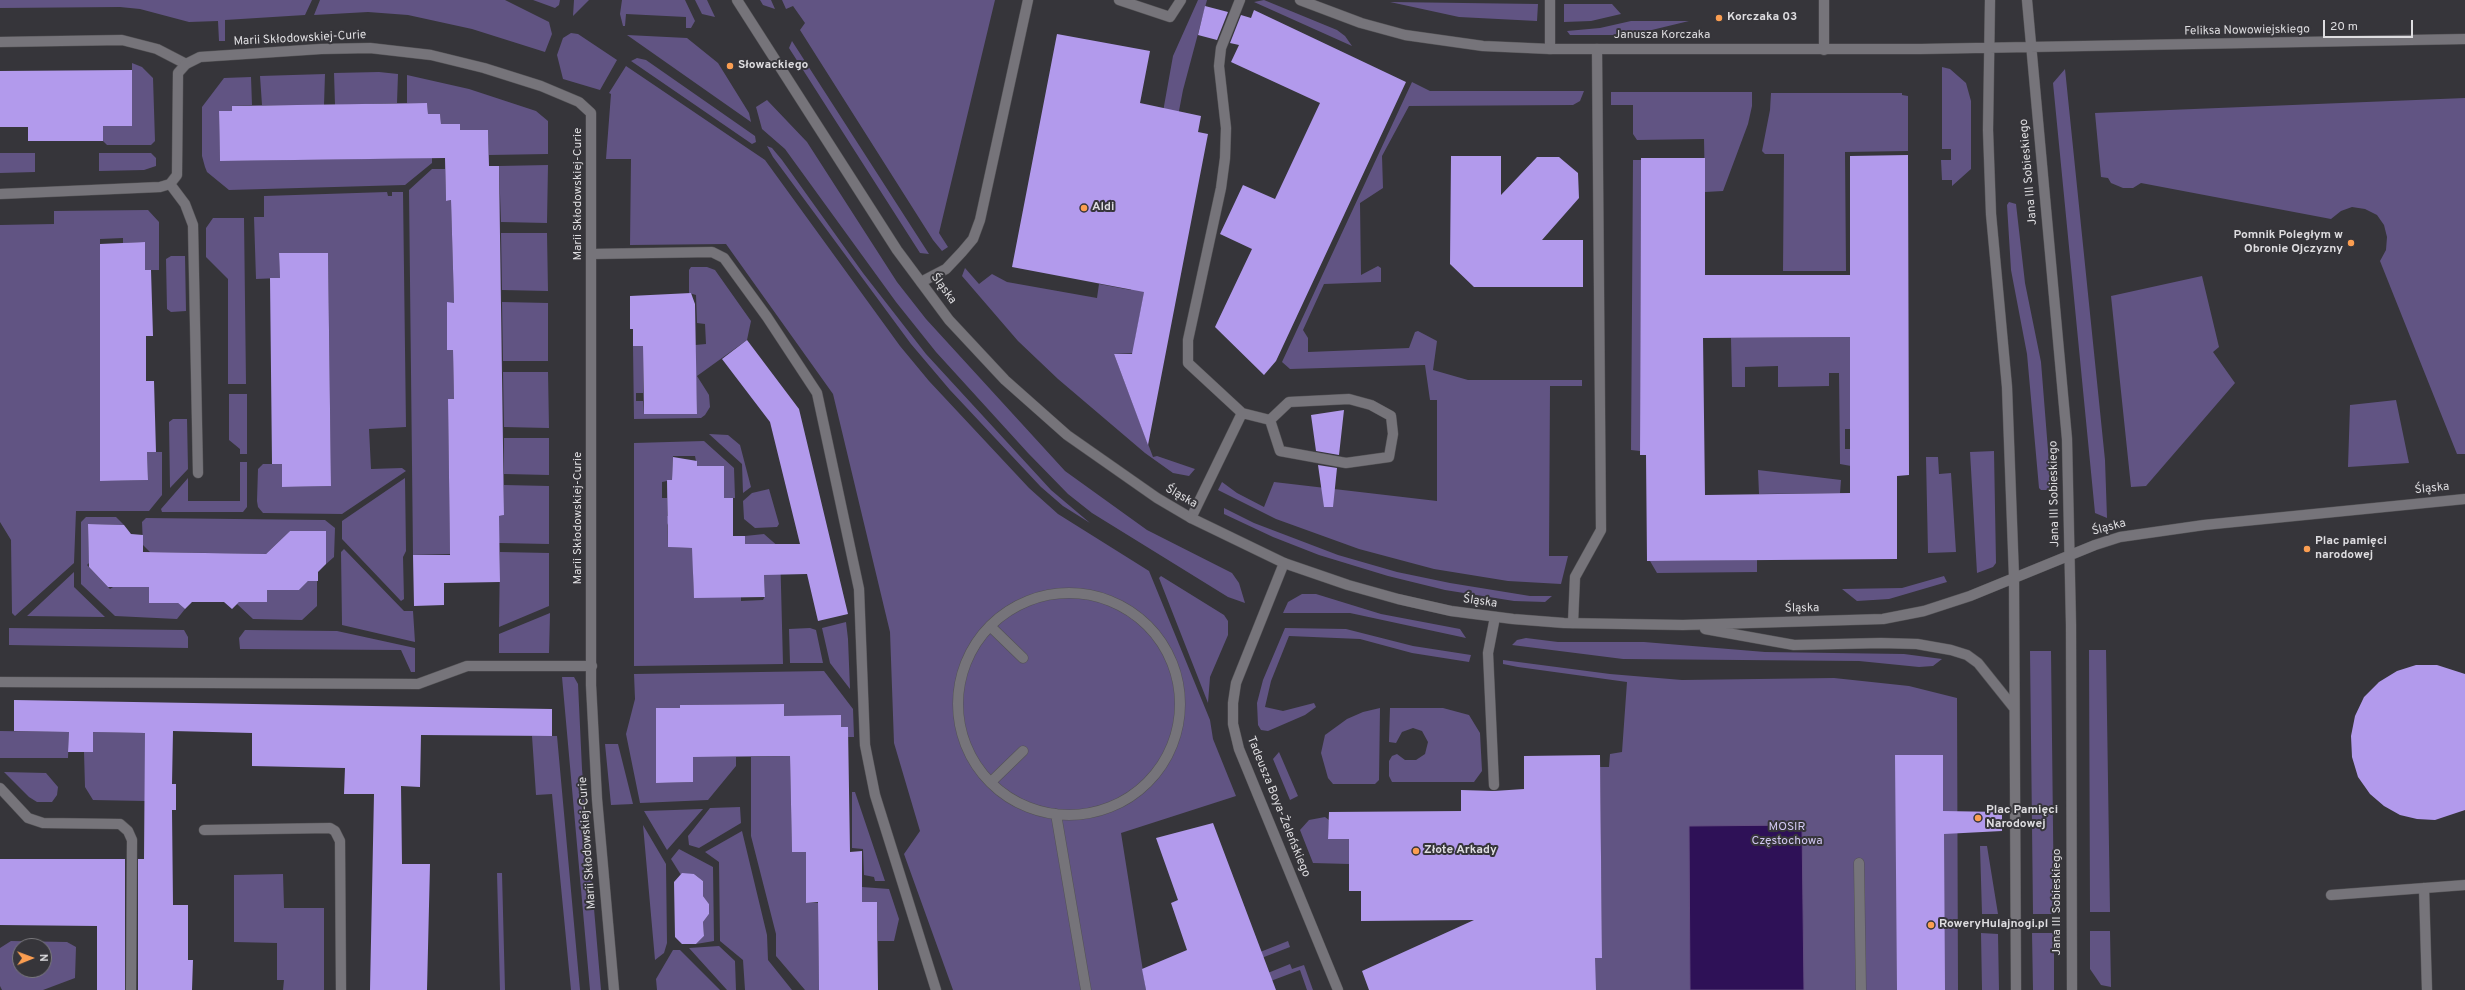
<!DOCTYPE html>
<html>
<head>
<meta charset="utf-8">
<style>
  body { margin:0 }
  #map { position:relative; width:2465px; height:990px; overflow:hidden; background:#36353a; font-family:Overpass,sans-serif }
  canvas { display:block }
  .north { position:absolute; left:12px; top:938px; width:40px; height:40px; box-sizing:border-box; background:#36353a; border:1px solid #79787c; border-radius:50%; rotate:89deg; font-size:11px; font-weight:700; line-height:16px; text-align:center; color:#dedde0 }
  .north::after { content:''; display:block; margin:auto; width:14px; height:18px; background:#fb9e51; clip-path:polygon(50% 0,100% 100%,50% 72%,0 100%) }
  .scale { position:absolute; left:2323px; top:20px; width:90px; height:18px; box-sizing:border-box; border:2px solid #dedde0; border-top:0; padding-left:5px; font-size:12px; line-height:14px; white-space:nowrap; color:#dedde0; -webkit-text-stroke:3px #36353a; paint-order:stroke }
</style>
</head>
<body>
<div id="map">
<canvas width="2465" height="990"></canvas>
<div class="north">N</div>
<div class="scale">20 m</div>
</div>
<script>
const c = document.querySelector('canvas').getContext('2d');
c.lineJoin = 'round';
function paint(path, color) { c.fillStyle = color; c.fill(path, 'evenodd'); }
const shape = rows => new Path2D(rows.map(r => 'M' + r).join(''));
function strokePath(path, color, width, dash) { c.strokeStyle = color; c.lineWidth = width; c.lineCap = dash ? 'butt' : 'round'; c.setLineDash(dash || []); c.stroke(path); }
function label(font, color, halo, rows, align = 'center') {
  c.font = font + ' Overpass,sans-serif'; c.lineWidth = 4; c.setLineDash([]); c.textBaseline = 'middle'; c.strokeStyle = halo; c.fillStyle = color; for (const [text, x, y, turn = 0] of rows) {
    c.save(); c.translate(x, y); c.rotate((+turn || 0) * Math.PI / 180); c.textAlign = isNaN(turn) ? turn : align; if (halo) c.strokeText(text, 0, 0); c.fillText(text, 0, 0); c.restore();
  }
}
paint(shape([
  [0,0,312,0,305,15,225,20,225,41,219,41,218,21,189,22,140,9,120,7,0,8],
  [320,0,505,0,549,22,552,34,545,52,472,29,408,15,368,12,314,15],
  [533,0,560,0,559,5,555,8],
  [574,0,589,0,573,16],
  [622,0,685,0,695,21,691,28,686,28,686,17,626,14,625,26,623,26,620,14],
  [695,0,707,0,715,17,702,14],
  [760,0,771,0,775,9,763,5],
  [782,0,995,0,939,233,948,247,942,251,933,240,800,30,805,23,793,6,786,9],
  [1198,0,1207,0,1183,90,1135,340,1136,353,1114,354,1153,457,1157,456,1195,469,1189,476,1173,473,1145,453,1058,379,1018,341,962,276,965,268,979,284,992,274,1007,282,1097,298,1099,284,1131,290,1173,56],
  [1264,0,1337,30,1345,36,1352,46,1254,2],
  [1390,2,1538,4,1537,21,1459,17],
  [1564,4,1612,4,1621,14,1591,21,1564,22],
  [1631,21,1689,21,1631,35,1570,35,1567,31,1600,28],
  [571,33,578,34,617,60,600,90,563,79,557,55,563,38],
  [627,35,687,38,718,63,749,113,751,122],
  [792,41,929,254,920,253,789,48],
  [637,58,646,60,755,136,756,142,752,144,631,61],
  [132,63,142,67,153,78,155,141,151,145,107,145,103,141,103,126,132,126],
  [626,66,765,160,900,346,929,381,1029,488,1058,514,1149,571,1210,720,1213,739,1236,796,1121,833,1146,990,953,990,904,854,920,831,894,743,890,632,833,394,726,244,630,245,631,159,606,159,611,94,609,93],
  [1942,67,1950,69,1966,83,1971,101,1971,169,1952,186,1952,180,1942,180,1941,160,1951,160,1951,149,1942,149],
  [2065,69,2105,460,2107,518,2095,513,2053,83],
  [379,72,398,74,397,103,335,105,334,73],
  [325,74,324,105,262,105,260,76],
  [407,75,469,89,536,111,548,121,548,154,489,155,488,130,460,130,441,124,440,114,428,114,427,103,407,103],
  [251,77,252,105,232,106,232,111,219,111,220,161,432,158,432,163,405,185,229,190,207,172,205,167,202,156,202,107,224,78],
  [1412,82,1430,91,1584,91,1580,101,1573,105,1409,106,1382,156,1383,188,1360,203,1361,275,1378,266,1381,268,1381,282,1324,284,1303,330,1308,338,1308,352,1409,348,1415,332,1418,331,1437,341,1433,370,1468,380,1582,380,1582,386,1550,386,1549,556,1568,556,1561,584,1508,581,1434,569,1359,549,1276,519,1218,490,1222,482,1237,493,1264,507,1274,482,1437,501,1437,400,1430,400,1425,365,1290,369,1282,362],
  [1611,92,1752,92,1752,106,1748,124,1723,191,1705,192,1704,139,1637,140,1633,134,1633,105,1611,105],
  [1771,93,1902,93,1902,95,1908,96,1908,151,1845,152,1846,271,1783,271,1784,154,1765,154,1762,151,1770,110],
  [2465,98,2465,454,2457,454,2380,261,2386,250,2387,237,2384,225,2377,215,2365,209,2352,207,2341,211,2331,219,2141,183,2133,188,2123,188,2111,183,2108,178,2101,177,2095,113],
  [767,100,807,142,897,282,926,319,1065,471,1147,530,1232,573,1239,583,1245,603,1228,597,1092,513,1068,494,1028,453,936,352,896,302,785,149,762,129,756,107],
  [767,146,772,148,782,160,863,273,926,354,1051,490,1090,523,1063,506,1041,487,950,390,911,344,773,157],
  [0,153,35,153,35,172,0,173],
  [99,153,151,153,156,158,156,166,144,170,99,171],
  [1633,160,1641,160,1640,451,1631,450],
  [548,165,547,223,501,222,499,166],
  [432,169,445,169,446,201,451,200,454,303,447,303,447,350,453,350,454,399,448,399,450,554,413,555,409,190],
  [387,192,388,196,392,196,392,192,403,192,406,427,369,429,371,469,402,468,406,471,342,514,263,513,258,507,257,501,258,469,263,464,282,464,282,487,331,486,328,253,279,253,280,278,256,279,254,217,264,217,264,196],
  [2009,202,2016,204,2025,283,2041,362,2051,488,2049,490,2041,490,2039,488,2027,354,2011,270,2007,205],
  [148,210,159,222,159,270,145,270,145,242,123,243,123,238,100,239,100,481,148,480,147,452,162,452,162,495,149,511,76,511,74,563,15,616,12,613,11,540,0,522,0,225,54,224,54,211],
  [213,218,244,218,246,384,228,384,228,279,206,257,206,228],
  [501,233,547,233,548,291,502,290],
  [171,256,185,256,186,311,171,312,167,309,166,259],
  [691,267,707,267,715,270,751,321,747,340,697,376,709,395,710,407,705,415,701,418,634,419,633,346,643,346,643,393,636,393,636,401,643,401,644,414,697,413,695,345,706,344,705,324,697,323,696,295,689,293,689,270],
  [2202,276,2219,347,2213,352,2235,383,2146,486,2131,487,2111,296],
  [502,302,548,303,548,361,503,361],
  [1850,337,1851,429,1845,429,1845,449,1851,449,1851,466,1840,464,1839,373,1829,373,1829,386,1778,387,1778,366,1745,367,1745,387,1732,387,1731,338],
  [503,372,548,372,549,428,504,427],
  [229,394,247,394,247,454,240,454,240,449,229,440],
  [2396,400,2409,463,2348,467,2350,405],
  [173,419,187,419,188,469,170,488,169,422],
  [709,434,728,435,740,445,751,487,743,493,742,464],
  [504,438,549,438,549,475,504,474],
  [704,441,734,468,735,498,724,498,724,466,697,466,695,456,673,456,672,480,662,482,662,498,667,498,667,516,672,516,667,525,668,547,697,548,693,574,694,596,741,597,741,601,763,600,765,596,764,575,769,574,768,544,745,544,745,536,764,534,780,548,783,664,634,666,634,443],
  [1994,451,1996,563,1993,567,1977,573,1970,452],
  [1926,457,1938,457,1939,474,1951,473,1956,552,1928,553],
  [240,462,247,462,247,507,243,512,162,512,161,509,188,478,188,501,240,501],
  [1758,470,1841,480,1840,493,1759,494],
  [405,478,406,551,403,557,404,599,401,601,342,539,342,521],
  [504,485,549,486,549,544,499,543,499,516,504,515],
  [769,489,779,524,777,527,755,528,744,519,743,501,752,493],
  [1224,508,1254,523,1338,555,1397,572,1450,583,1530,596,1552,596,1545,602,1514,601,1445,590,1388,576,1319,555,1273,537,1224,514],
  [86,517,116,517,124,525,88,524,89,563,87,565,110,589,113,587,149,587,149,603,178,603,185,609,177,619,115,616,81,584,81,522],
  [146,518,325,520,335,528,334,557,326,564,326,531,290,531,266,554,150,552,143,545,142,522],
  [344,549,404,611,413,611,415,642,342,625,341,552],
  [500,552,549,553,549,606,499,627],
  [1757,560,1757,572,1657,573,1650,561],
  [74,572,74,587,105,617,27,616],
  [1161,576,1224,615,1228,621,1228,635,1210,677,1208,703,1159,578],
  [1944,576,1947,582,1889,599,1857,601,1842,589,1902,588],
  [308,581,317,581,317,606,302,620,253,619,237,604,239,602,267,602,267,590,299,590],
  [1302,594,1316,594,1381,614,1460,629,1466,638,1350,613,1283,613,1288,602],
  [550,613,549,653,499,653,499,634],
  [846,622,848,639,850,689,830,663,822,628],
  [9,628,184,630,188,637,188,648,9,645],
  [810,628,816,630,823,663,790,663,789,629],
  [1285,628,1346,629,1413,646,1471,655,1469,662,1412,653,1360,639,1289,636,1271,681,1265,707,1283,711,1314,703,1316,707,1305,715,1268,731,1261,730,1258,725,1257,703,1263,680],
  [245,630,337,631,415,648,415,672,411,672,401,650,240,649,239,638],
  [1526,638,1558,642,1644,642,1765,652,1904,654,1942,659,1933,666,1919,667,1859,661,1623,659,1512,645,1517,640],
  [2089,650,2106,650,2110,912,2090,912],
  [2030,651,2051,651,2054,914,2033,914],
  [1503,660,1610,674,1682,680,1834,678,1909,686,1957,698,1958,990,1550,990,1550,958,1602,958,1600,767,1609,767,1610,754,1622,752,1627,682,1518,667,1503,664],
  [824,671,853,709,854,737,848,737,841,727,784,720,784,704,680,705,680,708,656,708,657,783,693,782,693,757,736,757,736,766,708,800,640,803,626,734,635,699,634,674],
  [562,677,574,677,578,684,582,769,601,990,590,990],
  [1380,708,1379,780,1375,784,1333,784,1328,778,1321,753,1325,735,1347,719,1363,712],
  [1390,708,1443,708,1469,715,1480,733,1482,771,1474,782,1392,782,1389,776,1389,761,1392,756,1397,754,1405,760,1416,760,1425,754,1428,742,1422,731,1413,728,1402,732,1396,743,1389,742],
  [0,731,69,732,68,758,0,758],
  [93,732,145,733,145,801,93,800,85,787,84,752,93,752],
  [532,736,557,736,580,990,571,990,552,794,536,795],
  [605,744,618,744,633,804,611,805],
  [1279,752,1298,796,1290,800,1273,759],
  [790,756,792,852,806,852,807,903,818,903,819,990,805,990,776,956,776,934,751,836,751,757],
  [4,772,46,773,58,787,57,795,52,802,37,802,29,797],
  [852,792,855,792,885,881,875,881,874,877,864,875,863,849,852,848],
  [740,807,741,823,699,848,689,845,688,836,710,808],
  [703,809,667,850,644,811],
  [1325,817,1329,820,1328,839,1349,839,1349,864,1313,863,1300,830,1309,820],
  [643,825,666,864,667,943,664,953,655,960],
  [742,831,767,935,768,960,792,990,745,990,743,960,720,941,719,862,705,852],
  [1980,846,1987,846,1998,914,1982,914],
  [679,849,713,867,714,941,696,944,704,936,703,922,709,914,709,904,703,896,703,881,694,874,681,875,671,859],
  [497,873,502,873,505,990,500,990],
  [283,874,284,908,324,908,324,990,283,990,284,980,277,980,277,943,234,942,234,875],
  [862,887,889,889,899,919,894,941,878,941,877,902,862,902],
  [2090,931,2110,931,2111,987,2101,985,2090,969],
  [1981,933,1998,934,1999,990,1982,990],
  [2032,933,2054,933,2054,990,2033,990],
  [11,941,67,942,76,947,75,978,43,990,2,990,0,986,0,948],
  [20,946,44,946,44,970,20,970],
  [1288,941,1290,947,1186,987,1164,990],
  [719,946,735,961,736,990,727,990,689,948],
  [673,950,680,950,720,990,657,990,656,979],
  [1290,964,1292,969,1304,965,1313,990,1307,990,1300,970,1252,988,1248,981]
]), '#615483');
const water = shape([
  [1802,825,1804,990,1690,990,1689,826,1802,825]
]);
paint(water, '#2e1157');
strokePath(water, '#634e80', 1);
paint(shape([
  [1205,6,1228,12,1217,40,1198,35],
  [1254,10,1406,82,1276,361,1264,375,1215,327,1252,249,1220,234,1243,185,1275,199,1320,103,1231,62,1239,45,1230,43,1241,15,1251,18],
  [1057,34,1150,51,1140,103,1201,116,1198,132,1208,134,1148,445,1114,354,1132,354,1144,292,1012,267],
  [132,70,132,126,103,126,103,141,28,141,28,127,0,127,0,71],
  [427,103,428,114,440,114,441,124,460,124,460,130,488,130,489,166,499,166,504,515,499,516,500,582,444,583,444,605,414,606,413,555,450,555,448,399,454,399,453,350,447,350,447,302,454,303,451,200,446,201,445,158,220,161,219,111,232,111,232,106],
  [1908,155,1909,475,1897,476,1897,559,1647,561,1646,455,1640,455,1641,158,1705,158,1705,275,1850,275,1850,156],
  [1850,337,1850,493,1705,495,1703,338],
  [1451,156,1501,156,1501,195,1537,157,1559,157,1578,173,1579,198,1542,240,1583,240,1583,287,1474,287,1450,264],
  [145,242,145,270,151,270,153,336,146,336,146,381,154,381,156,452,147,452,148,480,100,481,100,244],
  [279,253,328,253,331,486,282,487,282,464,272,464,270,278,280,278],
  [691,293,695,304,697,414,644,414,643,346,633,346,633,329,630,329,630,296],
  [747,340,799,409,848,614,818,621,807,574,764,575,765,597,694,598,692,548,668,547,667,480,672,480,673,457,697,461,697,466,724,466,724,498,733,498,733,536,745,536,745,544,800,544,770,422,722,359],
  [1344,410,1339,455,1316,451,1311,415],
  [1318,465,1337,468,1333,507,1324,507],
  [88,524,124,525,131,534,143,535,143,552,266,554,290,531,326,531,326,564,318,572,318,581,308,581,299,590,267,590,267,602,239,602,232,609,224,602,192,602,185,609,178,603,149,603,149,587,108,587,89,567],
  [2416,665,2437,665,2465,674,2465,810,2435,820,2417,819,2400,815,2384,806,2370,794,2358,777,2352,757,2351,736,2355,716,2364,697,2379,682,2397,671],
  [14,700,552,709,552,736,421,735,420,787,401,786,402,864,430,864,427,990,370,990,374,794,344,794,345,768,252,766,252,733,173,731,172,784,176,784,176,810,172,810,173,905,188,905,188,960,193,960,192,990,138,990,138,859,144,859,145,733,93,732,93,752,68,752,69,732,14,731],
  [784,704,784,716,841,715,841,727,848,727,850,852,862,851,862,902,877,902,878,990,819,990,818,902,806,903,806,852,792,852,790,756,693,757,693,782,656,783,656,708,680,708,680,705],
  [1600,755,1602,958,1595,958,1596,990,1369,990,1362,971,1474,920,1361,921,1361,891,1349,891,1349,839,1328,839,1329,812,1461,811,1461,790,1494,791,1524,789,1524,756],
  [1895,755,1943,755,1943,811,2002,812,2002,831,1944,834,1945,990,1897,990],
  [1213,823,1276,990,1146,990,1142,969,1187,950,1171,903,1178,900,1156,838],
  [0,859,125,859,125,990,97,990,97,926,0,925],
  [682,873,694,874,703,881,703,896,709,904,709,914,703,922,704,936,696,944,682,944,675,937,674,882]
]), '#b29aec');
const lane = shape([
  [1119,0,1170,17,1181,0],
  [1240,0,1221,48,1219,66,1226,128,1225,158,1221,188,1188,340,1188,363,1242,413,1270,420,1280,451,1346,463,1389,457,1393,434,1391,416,1371,405,1349,399,1289,402,1270,420],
  [1550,0,1550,49],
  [0,42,122,40,157,49,186,64],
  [1824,50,1824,0],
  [170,184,185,204,193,225,198,473],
  [592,254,712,252,724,258,767,317,817,393,859,589,865,745,875,795,936,990],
  [921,282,946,269,962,252,973,239,980,220,1028,0],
  [1191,518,1242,413],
  [1573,623,1575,577,1601,530,1597,49],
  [0,682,418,684,467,666,592,666],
  [1494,785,1488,653,1495,617],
  [0,788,28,818,43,823,120,824,128,831,132,840,131,990],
  [204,830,330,828,335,831,340,841,341,990],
  [1859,863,1861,990],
  [2424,888,2427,990],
  [2331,895,2465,885]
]);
const street = shape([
  [0,194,160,187,170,184,177,175,178,73,186,64,200,57,321,49,370,48,431,55,484,68,541,86,579,102,591,113,591,685,597,799,614,990],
  [1284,563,1236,683,1233,703,1233,724,1239,749,1338,990],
  '958 704a111 111 0 1 1 222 0a111 111 0 1 1-222 0Z',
  [990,626,1023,658],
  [991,782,1023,751],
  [1056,814,1086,990]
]);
const secondary = shape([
  [737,0,897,250,949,320,1005,380,1067,435,1157,498,1191,518,1284,563,1348,585,1398,599,1451,611,1513,619,1564,623,1683,625,1883,619,1924,611,1970,596,2095,545,2120,537,2204,525,2465,499],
  [1300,0,1361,23,1405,35,1483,46,1550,49,1921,49,2465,39],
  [1990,0,1988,130,1991,214,2007,387,2014,577,2016,990],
  [2027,0,2067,439,2071,625,2072,990],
  [1705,629,1794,645,1881,643,1917,644,1951,650,1967,655,1978,663,2014,708]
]);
strokePath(lane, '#545356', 11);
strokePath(street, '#545356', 11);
strokePath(secondary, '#545356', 11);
strokePath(lane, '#76747a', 10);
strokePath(street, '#76747a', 10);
strokePath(secondary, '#76747a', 10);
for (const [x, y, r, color] of [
  [1719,18,4,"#fb9e51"],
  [730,66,4,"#fb9e51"],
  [1084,208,4,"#fb9e51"],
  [2351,243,4,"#fb9e51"],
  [2307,549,4,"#fb9e51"],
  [1978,818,4,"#fb9e51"],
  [1416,851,4,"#fb9e51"],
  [1931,925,4,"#fb9e51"]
]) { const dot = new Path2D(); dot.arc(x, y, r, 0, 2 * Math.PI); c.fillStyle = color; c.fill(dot); strokePath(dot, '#36353a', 1.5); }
label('bold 12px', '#dedde0', '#36353a', [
  ["Korczaka 03",1727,18],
  ["Słowackiego",738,66],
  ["Aldi",1092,208],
  ["Pomnik Poległym w",2343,236,"right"],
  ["Obronie Ojczyzny",2343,250,"right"],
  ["Plac pamięci",2315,542],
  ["narodowej",2315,556],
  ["Plac Pamięci",1986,811],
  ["Narodowej",1986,825],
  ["Złote Arkady",1424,851],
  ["RoweryHulajnogi.pl",1939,925]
], 'left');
label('12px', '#dedde0', '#36353a', [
  ["Feliksa Nowowiejskiego",2247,31,-1],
  ["Janusza Korczaka",1662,36],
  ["Marii Skłodowskiej-Curie",300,39,-3],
  ["Jana III Sobieskiego",2029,172,-95],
  ["Marii Skłodowskiej-Curie",579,194,-90],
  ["Śląska",943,289,54],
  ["Śląska",2432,489,-6],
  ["Jana III Sobieskiego",2055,494,-91],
  ["Śląska",1181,497,30],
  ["Marii Skłodowskiej-Curie",579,518,-90],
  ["Śląska",2109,528,-15],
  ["Śląska",1480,602,8],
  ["Śląska",1802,609,-1],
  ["Tadeusza Boya-Żeleńskiego",1278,807,68],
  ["Marii Skłodowskiej-Curie",588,843,-94],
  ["Jana III Sobieskiego",2058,902,-90]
]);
label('12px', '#d1c7f1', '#36353a', [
  ["MOSIR",1787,828],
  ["Częstochowa",1787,842]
]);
</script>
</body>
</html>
